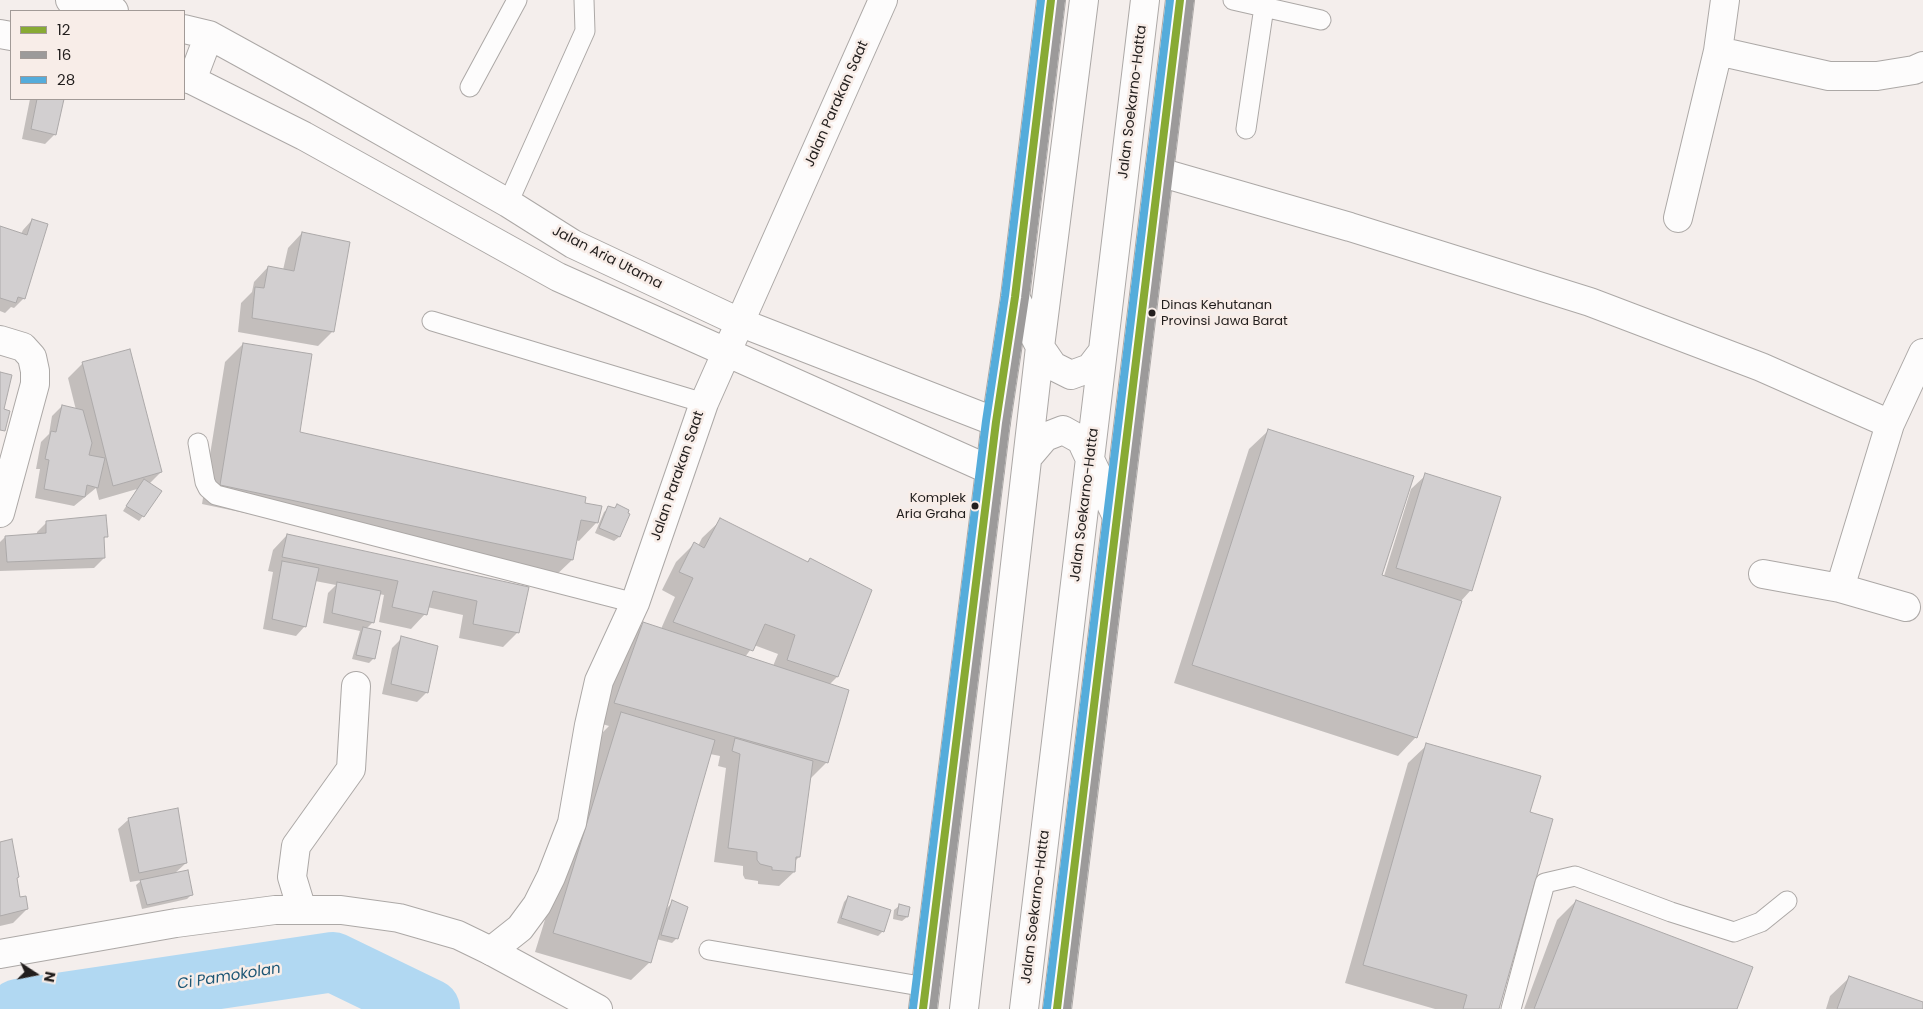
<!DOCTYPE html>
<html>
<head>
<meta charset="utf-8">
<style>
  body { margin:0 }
  #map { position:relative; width:1923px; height:1009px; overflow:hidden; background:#f4eeec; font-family:Poppins,sans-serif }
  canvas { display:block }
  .legend { position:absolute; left:10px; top:10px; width:175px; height:90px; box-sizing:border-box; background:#f8ede8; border:1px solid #a29a97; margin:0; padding:6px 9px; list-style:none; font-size:15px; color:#221e1d }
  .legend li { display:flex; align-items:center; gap:10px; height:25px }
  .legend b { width:25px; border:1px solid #a29a97 }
  .north { position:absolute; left:10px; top:949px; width:50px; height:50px; -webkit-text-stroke:4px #f8ede8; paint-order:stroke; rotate:101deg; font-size:14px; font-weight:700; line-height:20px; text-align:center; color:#221e1d }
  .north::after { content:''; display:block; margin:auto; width:18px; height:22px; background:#221e1d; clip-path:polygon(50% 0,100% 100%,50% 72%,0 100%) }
</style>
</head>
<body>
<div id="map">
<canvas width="1923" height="1009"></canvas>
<ul class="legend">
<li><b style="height:6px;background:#88aa34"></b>12</li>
<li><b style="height:6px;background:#9c9a9a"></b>16</li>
<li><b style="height:6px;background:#55acdb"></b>28</li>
</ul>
<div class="north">N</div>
</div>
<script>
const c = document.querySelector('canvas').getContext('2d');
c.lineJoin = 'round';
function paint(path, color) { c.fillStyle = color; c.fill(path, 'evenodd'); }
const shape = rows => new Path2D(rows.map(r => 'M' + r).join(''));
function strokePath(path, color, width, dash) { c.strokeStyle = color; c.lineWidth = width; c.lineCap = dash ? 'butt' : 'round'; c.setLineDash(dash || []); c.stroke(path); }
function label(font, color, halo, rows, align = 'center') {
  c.font = font + ' Poppins,sans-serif'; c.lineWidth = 5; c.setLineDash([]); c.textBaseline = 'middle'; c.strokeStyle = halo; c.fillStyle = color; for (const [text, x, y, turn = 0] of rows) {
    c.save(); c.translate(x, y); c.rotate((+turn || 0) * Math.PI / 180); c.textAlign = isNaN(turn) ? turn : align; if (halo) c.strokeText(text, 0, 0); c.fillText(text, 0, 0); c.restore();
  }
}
paint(shape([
  [30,99,63,99,55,134,45,144,22,139],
  [32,220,24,298,14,308,11,307,5,313,0,311,0,228,21,234,23,230],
  [302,233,332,332,318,346,238,332,241,303,252,292,254,282,268,267,283,270,288,248],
  [243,344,298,433,583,504,597,522,579,541,576,540,572,560,553,578,202,504,225,362],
  [129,350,161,472,149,484,143,516,139,521,123,511,137,489,99,500,96,488,74,506,35,498,40,469,36,469,41,442,49,434,52,416,62,406,76,410,68,378,82,364],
  [1268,431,1381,575,1384,576,1411,489,1426,475,1499,498,1470,591,1461,601,1416,737,1398,756,1174,683,1249,449],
  [617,506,629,515,619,537,614,541,595,533,604,512,609,508,613,509],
  [721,520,806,563,810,559,837,677,829,685,827,762,809,780,799,857,795,861,794,872,779,886,758,884,758,881,745,879,743,875,743,866,714,862,726,768,718,766,720,756,710,754,665,910,673,902,687,908,676,939,672,943,656,939,650,962,631,980,535,952,603,732,609,726,596,722,625,642,643,623,661,629,675,597,662,590,676,562,694,544,698,546,702,538],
  [754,645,778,654,773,666,745,657],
  [47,522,106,536,103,540,104,558,94,568,0,571,0,542,5,537,37,535,37,532],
  [287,535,528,588,518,632,503,647,459,638,463,615,427,607,425,614,411,629,379,622,384,595,379,594,373,622,366,629,374,658,369,663,352,659,360,631,323,623,328,593,336,585,315,581,305,626,296,636,263,629,273,572,268,571,273,550],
  [402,638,427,692,417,702,382,694,392,648],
  [1427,745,1529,813,1498,1009,1435,1009,1345,983,1408,763],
  [177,810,186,863,174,874,192,894,187,899,142,909,136,885,142,880,130,882,118,829,128,820],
  [0,843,16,879,19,898,27,909,13,923,0,926],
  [848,897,883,931,878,936,837,923,844,902],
  [1576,901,1736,1009,1524,1009,1557,920],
  [899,906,907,917,902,921,893,919,894,910],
  [1849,978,1923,1003,1923,1009,1826,1009,1830,996]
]), '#0003');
strokePath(shape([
  [18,1009,333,962,430,1009]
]), '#b1d8f2', 60);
const building = shape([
  [37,99,64,99,56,135,31,129,37,99],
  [32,219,48,224,25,299,18,297,16,303,0,298,0,226,27,235,32,219],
  [302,232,350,242,334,332,252,318,255,287,264,288,268,266,294,271,302,232],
  [243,343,312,354,300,432,586,497,585,503,602,506,598,523,581,520,573,560,220,485,243,343],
  [130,349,162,472,113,486,82,362,130,349],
  [0,372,12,375,4,409,10,411,5,431,0,430,0,372],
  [62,405,83,410,92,443,89,455,105,458,98,488,87,485,85,497,44,489,49,460,45,459,51,431,56,432,62,405],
  [1268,429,1414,476,1382,575,1462,601,1417,738,1192,665,1268,429],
  [1425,473,1501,497,1472,591,1396,568,1425,473],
  [144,479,162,491,144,517,126,506,144,479],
  [617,504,629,510,628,513,630,514,620,537,599,528,608,506,615,508,617,504],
  [106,515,108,537,104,537,105,558,7,562,5,536,46,533,46,521,106,515],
  [720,518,808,562,810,558,872,590,838,677,787,660,795,635,765,624,753,651,673,622,693,578,679,572,694,542,704,548,720,518],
  [287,534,529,587,519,633,473,624,477,601,433,591,427,615,392,607,398,581,282,557,287,534],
  [282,561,319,568,306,627,272,619,282,561],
  [337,582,381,591,374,623,332,613,337,582],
  [643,622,849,690,828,763,614,703,643,622],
  [363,627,381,631,375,659,356,655,363,627],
  [401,636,438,646,428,693,391,684,401,636],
  [621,712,715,740,651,963,553,933,621,712],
  [735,738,813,761,800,857,796,857,795,872,772,870,772,867,760,864,757,860,757,852,728,848,740,754,732,751,735,738],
  [1426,743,1541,776,1530,812,1553,819,1499,1009,1463,1009,1467,995,1363,965,1426,743],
  [178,808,187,863,139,873,128,818,178,808],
  [12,839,19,877,17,878,20,897,26,896,28,909,0,916,0,842,12,839],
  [188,870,193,895,147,905,140,880,188,870],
  [848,896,891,910,884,932,841,918,848,896],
  [672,900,688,907,678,939,661,935,672,900],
  [1576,900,1753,967,1737,1009,1534,1009,1576,900],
  [899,904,910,907,908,917,897,915,899,904],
  [1849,976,1923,1002,1923,1009,1837,1009,1849,976]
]);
paint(building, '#d2cfd0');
strokePath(building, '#aca9a9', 1);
const service = shape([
  [1233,0,1321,20],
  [470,87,517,0],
  [1246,129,1264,7],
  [508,203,585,31,584,0],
  [432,321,704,403],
  [198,443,205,482,208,488,216,495,635,603],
  [709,950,926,987],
  [1511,1009,1545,883,1575,876,1671,912,1734,932,1761,922,1787,901]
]);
const minor = shape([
  [70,0,114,11],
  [184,29,209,35,318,95,508,203,573,244,739,322,996,422],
  [0,34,11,36],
  [1718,51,1829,76,1877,76,1914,70,1923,66],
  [184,78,192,80,304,136,558,277,990,470],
  [192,80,209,35],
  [1159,172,1350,227,1590,302,1761,367,1890,424],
  [1678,218,1718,51,1725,0],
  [0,340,23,347,32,357,35,371,35,384,0,513],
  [1763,574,1840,588,1890,424,1923,353],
  [1840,588,1906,607],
  [302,910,292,877,296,846,351,769,356,686],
  [491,951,520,928,537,905,551,877,572,823,589,725,599,681,635,603,704,403,883,0]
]);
const tertiary = shape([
  [0,954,176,923,275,910,341,910,399,918,458,935,491,951,598,1009]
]);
const secondary = shape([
  [923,1009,996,422,1015,297,1051,0],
  [1057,1009,1180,0]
]);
const trunk = shape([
  [1015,297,1040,347,1053,366,1071,375,1090,368,1103,351],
  [1028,457,1045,437,1063,430,1081,440,1117,517],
  [964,1009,1040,347,1084,0],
  [1024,1009,1145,0]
]);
strokePath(service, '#aca8a6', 21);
strokePath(minor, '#aca8a6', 30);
strokePath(tertiary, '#aca8a6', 30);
strokePath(secondary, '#aca8a6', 30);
strokePath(trunk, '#aca8a6', 30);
strokePath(service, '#fdfcfc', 19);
strokePath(minor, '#fdfcfc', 28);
strokePath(tertiary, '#fdfcfc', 28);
strokePath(secondary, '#fdfcfc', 28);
strokePath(trunk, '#fdfcfc', 28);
strokePath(shape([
  [923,1009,996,422,1015,297,1051,0],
  [1057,1009,1180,0]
]), '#88aa34', 8);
strokePath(shape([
  [933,1009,1006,423,1025,298,1061,1],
  [1067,1009,1190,1]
]), '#9c9a9a', 8);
strokePath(shape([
  [913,1008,986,421,1005,296,1041,0],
  [1047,1008,1170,0]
]), '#55acdb', 8);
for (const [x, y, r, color] of [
  [1152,313,4.5,"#221e1d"],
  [975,506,4.5,"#221e1d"]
]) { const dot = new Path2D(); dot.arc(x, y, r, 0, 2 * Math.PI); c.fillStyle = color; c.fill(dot); strokePath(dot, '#f8ede8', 2); }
label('13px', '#221e1d', '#f8ede8', [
  ["Dinas Kehutanan",1161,306],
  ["Provinsi Jawa Barat",1161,322],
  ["Komplek",966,499,"right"],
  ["Aria Graha",966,515,"right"]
], 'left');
label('14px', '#221e1d', '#f8ede8', [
  ["Jalan Soekarno-Hatta",1133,102,-83],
  ["Jalan Parakan Saat",837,104,-66],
  ["Jalan Aria Utama",607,258,27],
  ["Jalan Parakan Saat",678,476,-71],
  ["Jalan Soekarno-Hatta",1085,505,-83],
  ["Jalan Soekarno-Hatta",1036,907,-83]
]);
label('italic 15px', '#1c5675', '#f8ede8', [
  ["Ci Pamokolan",229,977,-9]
]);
</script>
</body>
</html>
